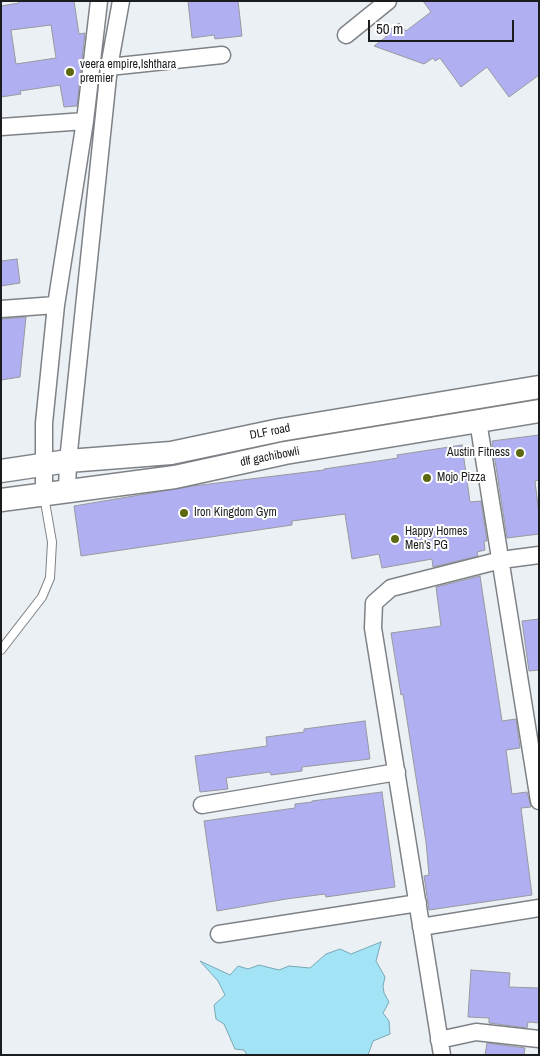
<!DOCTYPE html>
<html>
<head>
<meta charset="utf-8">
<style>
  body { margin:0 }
  #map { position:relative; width:540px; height:1056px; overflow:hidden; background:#ebf0f4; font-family:"Archivo Narrow",sans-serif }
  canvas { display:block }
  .frame { position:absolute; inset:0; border:2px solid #1a1c1e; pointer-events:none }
  .scale { position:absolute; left:368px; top:20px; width:146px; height:22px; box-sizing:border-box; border:2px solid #1a1c1e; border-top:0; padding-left:6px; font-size:15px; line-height:18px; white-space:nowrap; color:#1a1c1e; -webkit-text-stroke:4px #fff; paint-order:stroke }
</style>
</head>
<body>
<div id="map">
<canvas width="540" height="1056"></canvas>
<div class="frame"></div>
<div class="scale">50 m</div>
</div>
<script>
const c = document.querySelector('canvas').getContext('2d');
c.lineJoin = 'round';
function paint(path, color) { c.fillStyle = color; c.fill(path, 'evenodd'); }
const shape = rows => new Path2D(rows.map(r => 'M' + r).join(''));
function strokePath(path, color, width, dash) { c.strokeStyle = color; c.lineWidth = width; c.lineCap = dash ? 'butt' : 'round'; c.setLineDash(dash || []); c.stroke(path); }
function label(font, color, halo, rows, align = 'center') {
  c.font = font + ' "Archivo Narrow",sans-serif'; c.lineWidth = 4; c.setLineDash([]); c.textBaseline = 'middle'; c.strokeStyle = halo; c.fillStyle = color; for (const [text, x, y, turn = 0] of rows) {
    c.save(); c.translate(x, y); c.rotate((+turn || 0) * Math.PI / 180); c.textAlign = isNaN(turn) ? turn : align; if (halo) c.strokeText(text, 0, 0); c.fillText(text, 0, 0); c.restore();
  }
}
const water = shape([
  [381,942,376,961,385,977,383,986,384,993,389,1002,383,1013,389,1021,390,1034,373,1041,368,1055,247,1055,244,1050,235,1049,224,1024,216,1019,214,1005,225,995,218,981,200,961,230,975,238,966,248,969,259,965,279,970,289,966,310,968,326,954,340,949,351,954,381,942]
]);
paint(water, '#a2e3f6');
strokePath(water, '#79a7b5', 1);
const building = shape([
  [19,1,74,1,79,34,85,33,77,106,64,107,60,85,20,91,21,94,1,97,1,6,19,3,19,1],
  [51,25,56,58,16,64,11,30,51,25],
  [188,1,238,1,242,36,215,39,214,35,192,38,188,1],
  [423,1,539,1,539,75,509,97,487,67,461,87,440,58,435,61,433,58,424,64,374,46,386,37,384,34,399,23,406,31,431,12,423,1],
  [17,259,20,283,1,286,1,261,17,259],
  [26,317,20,377,1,380,1,319,26,317],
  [539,435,539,480,535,481,539,514,539,534,507,538,492,441,539,435],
  [462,445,470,502,481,501,487,541,484,541,485,550,477,552,478,556,433,567,432,559,382,568,379,554,352,559,345,514,292,521,292,525,81,556,74,506,193,486,324,470,324,469,398,458,397,455,462,445],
  [480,576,502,721,516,719,520,748,506,750,512,794,527,792,531,807,521,808,532,895,429,910,424,876,429,875,426,842,403,694,401,695,391,633,441,626,436,587,480,576],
  [539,619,539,670,529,671,522,621,539,619],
  [365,721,370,759,302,767,302,771,271,775,270,772,226,778,228,789,200,792,195,756,267,746,266,737,304,732,304,729,365,721],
  [382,792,395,887,326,897,325,894,286,899,217,911,204,821,295,808,295,804,312,802,312,801,382,792],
  [471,970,510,973,509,987,539,988,539,1023,528,1022,527,1028,489,1023,489,1018,468,1017,471,970],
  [487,1043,525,1048,524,1055,485,1055,487,1043]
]);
paint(building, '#b0aff1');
strokePath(building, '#98999e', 1);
const lane = shape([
  [1,650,42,597,50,578,52,542,44,496]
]);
const street = shape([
  [346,35,388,1],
  [109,67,222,55],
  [1,127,85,121],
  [1,309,56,305],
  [478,421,539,801],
  [67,491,68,461,109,67,121,1],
  [44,494,44,423,56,305,85,121,99,1],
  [202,805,397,772],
  [421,927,539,908],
  [219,934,418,903],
  [439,1040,476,1032,539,1039],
  [442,1055,373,628,374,603,391,588,501,560,539,555]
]);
const secondary = shape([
  [1,471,68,461,171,453,280,430,539,387],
  [1,500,175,477,285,453,539,411]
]);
strokePath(lane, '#7e8286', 10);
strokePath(street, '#7e8286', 19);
strokePath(secondary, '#7e8286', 25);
strokePath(lane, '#fff', 8);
strokePath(street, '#fff', 16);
strokePath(secondary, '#fff', 22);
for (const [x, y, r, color] of [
  [70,72,5,"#5c6910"],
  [520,453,5,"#5c6910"],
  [427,478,5,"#5c6910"],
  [184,513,5,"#5c6910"],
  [395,539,5,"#5c6910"]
]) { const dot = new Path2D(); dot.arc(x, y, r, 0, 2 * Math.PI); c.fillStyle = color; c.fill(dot); strokePath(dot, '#fff', 2); }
label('12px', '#1a1c1e', '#fff', [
  ["veera empire,Ishthara",80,65],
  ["premier",80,79],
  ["Austin Fitness",510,453,"right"],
  ["Mojo Pizza",437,478],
  ["Iron Kingdom Gym",194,513],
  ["Happy Homes",405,532],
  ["Men's PG",405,546]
], 'left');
label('12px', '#1a1c1e', '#fff', [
  ["DLF road",270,432,-11],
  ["dlf gachibowli",270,457,-11]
]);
</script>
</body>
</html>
